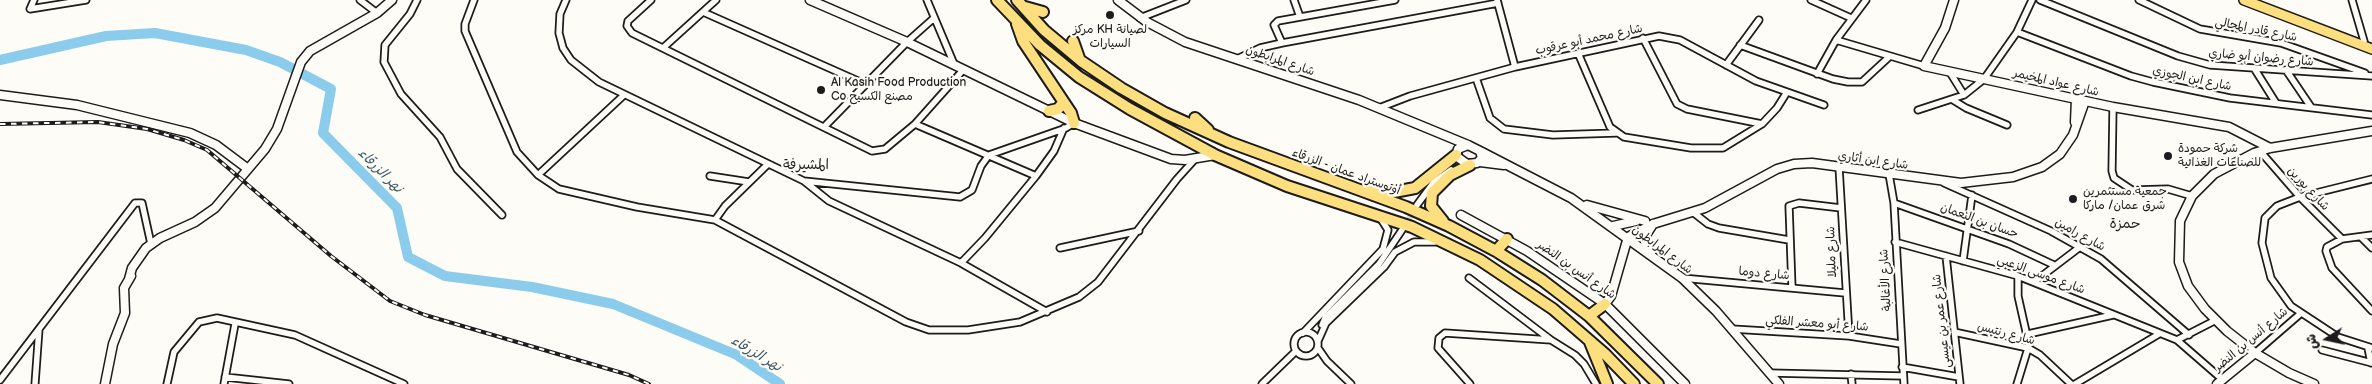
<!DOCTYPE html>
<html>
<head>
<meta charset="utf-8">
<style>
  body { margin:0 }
  #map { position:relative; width:2372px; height:384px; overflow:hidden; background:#fdfcf7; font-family:"Balsamiq Sans","Playpen Sans Arabic",sans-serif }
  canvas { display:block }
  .north { position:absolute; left:2302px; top:314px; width:50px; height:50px; -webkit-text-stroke:4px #fdfcf7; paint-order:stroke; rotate:260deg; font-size:14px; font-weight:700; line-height:20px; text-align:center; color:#1c1c1c }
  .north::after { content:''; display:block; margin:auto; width:18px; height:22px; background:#1c1c1c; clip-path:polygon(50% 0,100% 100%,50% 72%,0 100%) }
</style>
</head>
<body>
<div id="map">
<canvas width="2372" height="384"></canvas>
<div class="north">ش</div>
</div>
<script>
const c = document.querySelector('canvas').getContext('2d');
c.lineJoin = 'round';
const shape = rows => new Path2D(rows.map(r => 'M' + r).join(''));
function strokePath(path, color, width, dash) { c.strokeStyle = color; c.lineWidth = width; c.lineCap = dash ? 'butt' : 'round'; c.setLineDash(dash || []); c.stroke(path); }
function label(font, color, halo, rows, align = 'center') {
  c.font = font + ' "Balsamiq Sans","Playpen Sans Arabic",sans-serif'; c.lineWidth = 4.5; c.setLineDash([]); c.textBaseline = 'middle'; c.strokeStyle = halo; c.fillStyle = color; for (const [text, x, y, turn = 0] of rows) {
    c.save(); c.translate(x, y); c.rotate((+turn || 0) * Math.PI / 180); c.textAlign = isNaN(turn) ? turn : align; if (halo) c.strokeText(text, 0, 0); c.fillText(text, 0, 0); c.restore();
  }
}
strokePath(shape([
  [0,60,106,36,155,33,246,50,280,62,331,89,323,133,397,208,408,257,445,276,532,287,613,304,737,355,780,384]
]), '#8bccec', 10);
strokePath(shape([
  [1404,227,1415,209]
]), '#dbdad6', 5.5, [5.5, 2.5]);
const street = shape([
  [34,0,30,9,86,0],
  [360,0,377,13],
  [417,0,410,14,385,45,384,62,401,94,440,137,457,169,502,215],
  [474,0,465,24,465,31,517,152,538,175,559,189,637,207,715,220,906,322,929,330,968,330,1020,322,1079,297,1098,282,1177,179,1196,158],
  [566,0,560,14,559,33,563,48,571,60,599,82,804,181,960,197,972,190,981,166,989,155,1066,128,1074,123],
  [651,0,628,21,627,26,632,33,872,151,885,149,915,124,964,69],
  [927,0,954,64],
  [1294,0,1300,17],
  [1497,0,1515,67],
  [1811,0,1851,18],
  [2040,0,2178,56,2210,65,2372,76],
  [2139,0,2200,29,2281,43,2365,73],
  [2352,0,2364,41],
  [703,12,865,84],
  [1140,18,1186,0],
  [2017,32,2131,76,2153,82,2230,98,2372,115],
  [1643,38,1677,104,1687,109,1762,124],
  [1836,40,1924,66],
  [1282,43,1274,25,1278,21,1395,0],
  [1740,45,1833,79,1848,82,1862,82,1889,57],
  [663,48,716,0],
  [1578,53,1610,127,1624,137,1691,148,1723,148,1762,124,1777,108,1787,92],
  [1237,59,1260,48,1282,43,1498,3],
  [1726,65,1759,20],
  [2254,68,2276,103],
  [2286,70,2311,107],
  [1817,74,1836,40,1866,0],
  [1951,74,1964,95],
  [1476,78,1490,118,1504,129,1553,135,1616,133],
  [1953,100,1966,108,2007,125],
  [2113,107,2112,171,2114,178,2132,190,2168,189,2192,196],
  [1379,108,1410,96,1515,67,1659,36,1680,40,1756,81,1824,105],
  [1918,110,1964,95,1984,79,2017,32,2032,0],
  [915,124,1036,176],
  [825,126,907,42,934,18],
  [2260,151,2300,197,2342,239],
  [1839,167,1849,336],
  [1889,174,1894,203,1904,384],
  [538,175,624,95],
  [710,176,749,182],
  [2372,179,2300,197,2277,206,2265,218,2262,243,2271,278,2291,306,2338,337,2372,348],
  [804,181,829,201,961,263,1047,312],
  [1944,183,2051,231,2101,259,2189,335],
  [1894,203,2009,244,2054,265],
  [1417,205,1434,182,1451,170],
  [1694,213,1708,224,1719,228,1789,240],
  [715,220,725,206,767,165],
  [2372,235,2342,239,2327,247,2326,251,2332,268,2372,311],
  [2361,237,2372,248],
  [1895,242,2018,276,2177,340,2223,380],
  [1060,248,1139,231],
  [1946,256,1960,384],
  [1963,261,1972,195],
  [961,263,985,238,1036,176,1054,151,1064,128],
  [1469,278,1551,340,1575,355,1584,364,1596,384],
  [1682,278,1845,293],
  [2034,282,2080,247],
  [1792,288,1789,206,1799,203,1841,208],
  [1322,325,1325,318,1379,264,1402,230],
  [1732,329,1849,336,1901,344],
  [1954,332,2028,348,2040,355,2071,384],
  '1294 344a12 12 0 1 1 24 0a12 12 0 1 1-24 0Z',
  [1303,333,1383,249,1388,230,1381,219],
  [2028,334,2113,315],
  [2177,340,2216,320],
  [1318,341,1326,323,1384,267,1395,252,1414,242,1435,242],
  [1318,348,1327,361,1351,384],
  [2368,348,2371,363],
  [2322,350,2372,363],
  [2255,353,2300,314],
  [1902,367,1959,377],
  [1770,373,1903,376],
  [1851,374,1852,384],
  [225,377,289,384],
  [0,380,135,203,142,203,151,244],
  [35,384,39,329],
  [167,384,174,352,199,322,217,318,295,335,404,384],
  [224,384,235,324],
  [1262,384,1296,351],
  [1470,384,1438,348,1439,338,1445,333,1551,340],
  [2017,384,2029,345,2018,296,2018,276],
  [2075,384,2159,334]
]);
const secondary = shape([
  [810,0,907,42,1074,123,1171,159,1185,160,1215,155],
  [1118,0,1147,22,1185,42,1359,100,1468,145],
  [1954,0,1945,28,1924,66,2113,107,2229,127,2270,148],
  [0,95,77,105,190,133,216,145,248,169],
  [2075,122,2076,99],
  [1468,145,1480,151,1482,158,1477,163,1467,164,1456,156,1458,149,1468,145],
  [1480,151,1571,198,1682,278,1716,311,1779,384],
  [1480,162,1504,165],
  [1587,205,1645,221],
  [1461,215,1527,251,1605,304,1685,384],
  [1613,226,1636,221],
  [1651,254,1645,242,1646,235,1653,224],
  [129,279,132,268,146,248,160,238,195,222,215,208,265,149,277,129,301,62,310,51,377,13,392,0],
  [1605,304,1611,296,1628,237,1653,224,1705,208,1777,169,1794,164,1812,163,1961,183,2013,177,2042,167,2060,154,2073,135,2085,101],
  [105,384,113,344,125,313,124,288,131,276],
  [2217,384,2255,353],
  [2314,384,2289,373,2255,353,2227,331,2205,309,2188,286,2179,262,2180,221,2192,196,2214,174,2254,153,2270,148,2372,131]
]);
const primary = shape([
  [2244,0,2372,49]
]);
const highway = shape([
  [997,0,1040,45,1079,77,1130,109,1215,155,1287,186,1412,227,1480,260,1553,309,1605,354,1634,384],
  [1017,0,1044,30,1081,61,1121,88,1165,113,1229,142,1406,207,1449,226,1496,251,1542,280,1589,316,1658,384],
  [1025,7,1043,12],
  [1017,24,1023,41,1071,113,1074,123],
  [1073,41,1079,58],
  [1049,111,1058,109,1063,103],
  [1195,118,1208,130],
  [1370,191,1394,192,1415,188,1456,155],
  [1443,221,1431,206,1432,193,1450,175,1470,165],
  [1496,251,1507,239],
  [1589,316,1605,304],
  [1590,342,1607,384]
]);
strokePath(street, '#1c1c1c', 9);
strokePath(secondary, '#1c1c1c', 11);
strokePath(primary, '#1c1c1c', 12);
strokePath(highway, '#1c1c1c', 14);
strokePath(street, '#fdfcf7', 5.5);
strokePath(secondary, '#fdfcf7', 8);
strokePath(primary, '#fedf80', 9);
strokePath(highway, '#fedf80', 10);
const rail = shape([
  [0,124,98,122,147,129,184,140,207,150,331,256,390,301,425,315,629,375,649,384]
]);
strokePath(rail, '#1c1c1c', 4);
strokePath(rail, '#fdfcf7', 2, [5.5]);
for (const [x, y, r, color] of [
  [1110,15,5,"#1c1c1c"],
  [821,90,5,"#1c1c1c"],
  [2168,156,5,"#1c1c1c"],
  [2073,199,5,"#1c1c1c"]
]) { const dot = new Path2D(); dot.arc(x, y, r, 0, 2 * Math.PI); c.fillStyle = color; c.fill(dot); strokePath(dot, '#fdfcf7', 2); }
label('12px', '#1c1c1c', '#fdfcf7', [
  ["مركز KH لصيانة",1110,30,"center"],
  ["السيارات",1110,44,"center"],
  ["Al Kasih Food Production",831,83],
  ["Co مصنع الكسيح",831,97],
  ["شركة حمودة",2178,149],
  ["للصناعات الغذائية",2178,163],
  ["جمعية مستثمرين",2083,192],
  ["شرق عمان/ ماركا",2083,206]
], 'left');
label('12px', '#1c1c1c', '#fdfcf7', [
  ["شارع قادر المجالي",2256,30,11],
  ["شارع محمد أبو عرقوب",1589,40,-12],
  ["شارع رضوان أبو ضاري",2261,58,5],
  ["شارع المرابطون",1280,61,19],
  ["شارع ابن الجوزي",2192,79,12],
  ["شارع عواد المخيمر",2056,83,13],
  ["شارع ابن أثاري",1873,161,8],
  ["أوتوستراد عمان - الزرقاء",1346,172,20],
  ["شارع بورين",2308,189,47],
  ["حسان بن النعمان",1979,221,20],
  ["شارع رامين",2080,235,29],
  ["شارع المرابطون",1662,250,37],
  ["شارع مليلا",1832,252,-92],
  ["شارع أنس بن النضر",1576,270,35],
  ["شارع دوما",1764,274,5],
  ["شارع موسى الزعبي",2041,275,20],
  ["شارع الأغالبة",1886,280,-93],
  ["شارع عمر بن عيسى",1942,321,-96],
  ["شارع أبو معشر الفلكي",1817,324,4],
  ["شارع رنتيس",2006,334,15],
  ["شارع أنس بن النضر",2251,340,-40]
]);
label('14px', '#1c1c1c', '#fdfcf7', [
  ["المشيرفة",806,165],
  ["حمزة",2125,224]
]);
label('italic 14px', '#435a65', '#fdfcf7', [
  ["نهر الزرقاء",380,171,45],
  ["نهر الزرقاء",756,354,31]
]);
</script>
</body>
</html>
